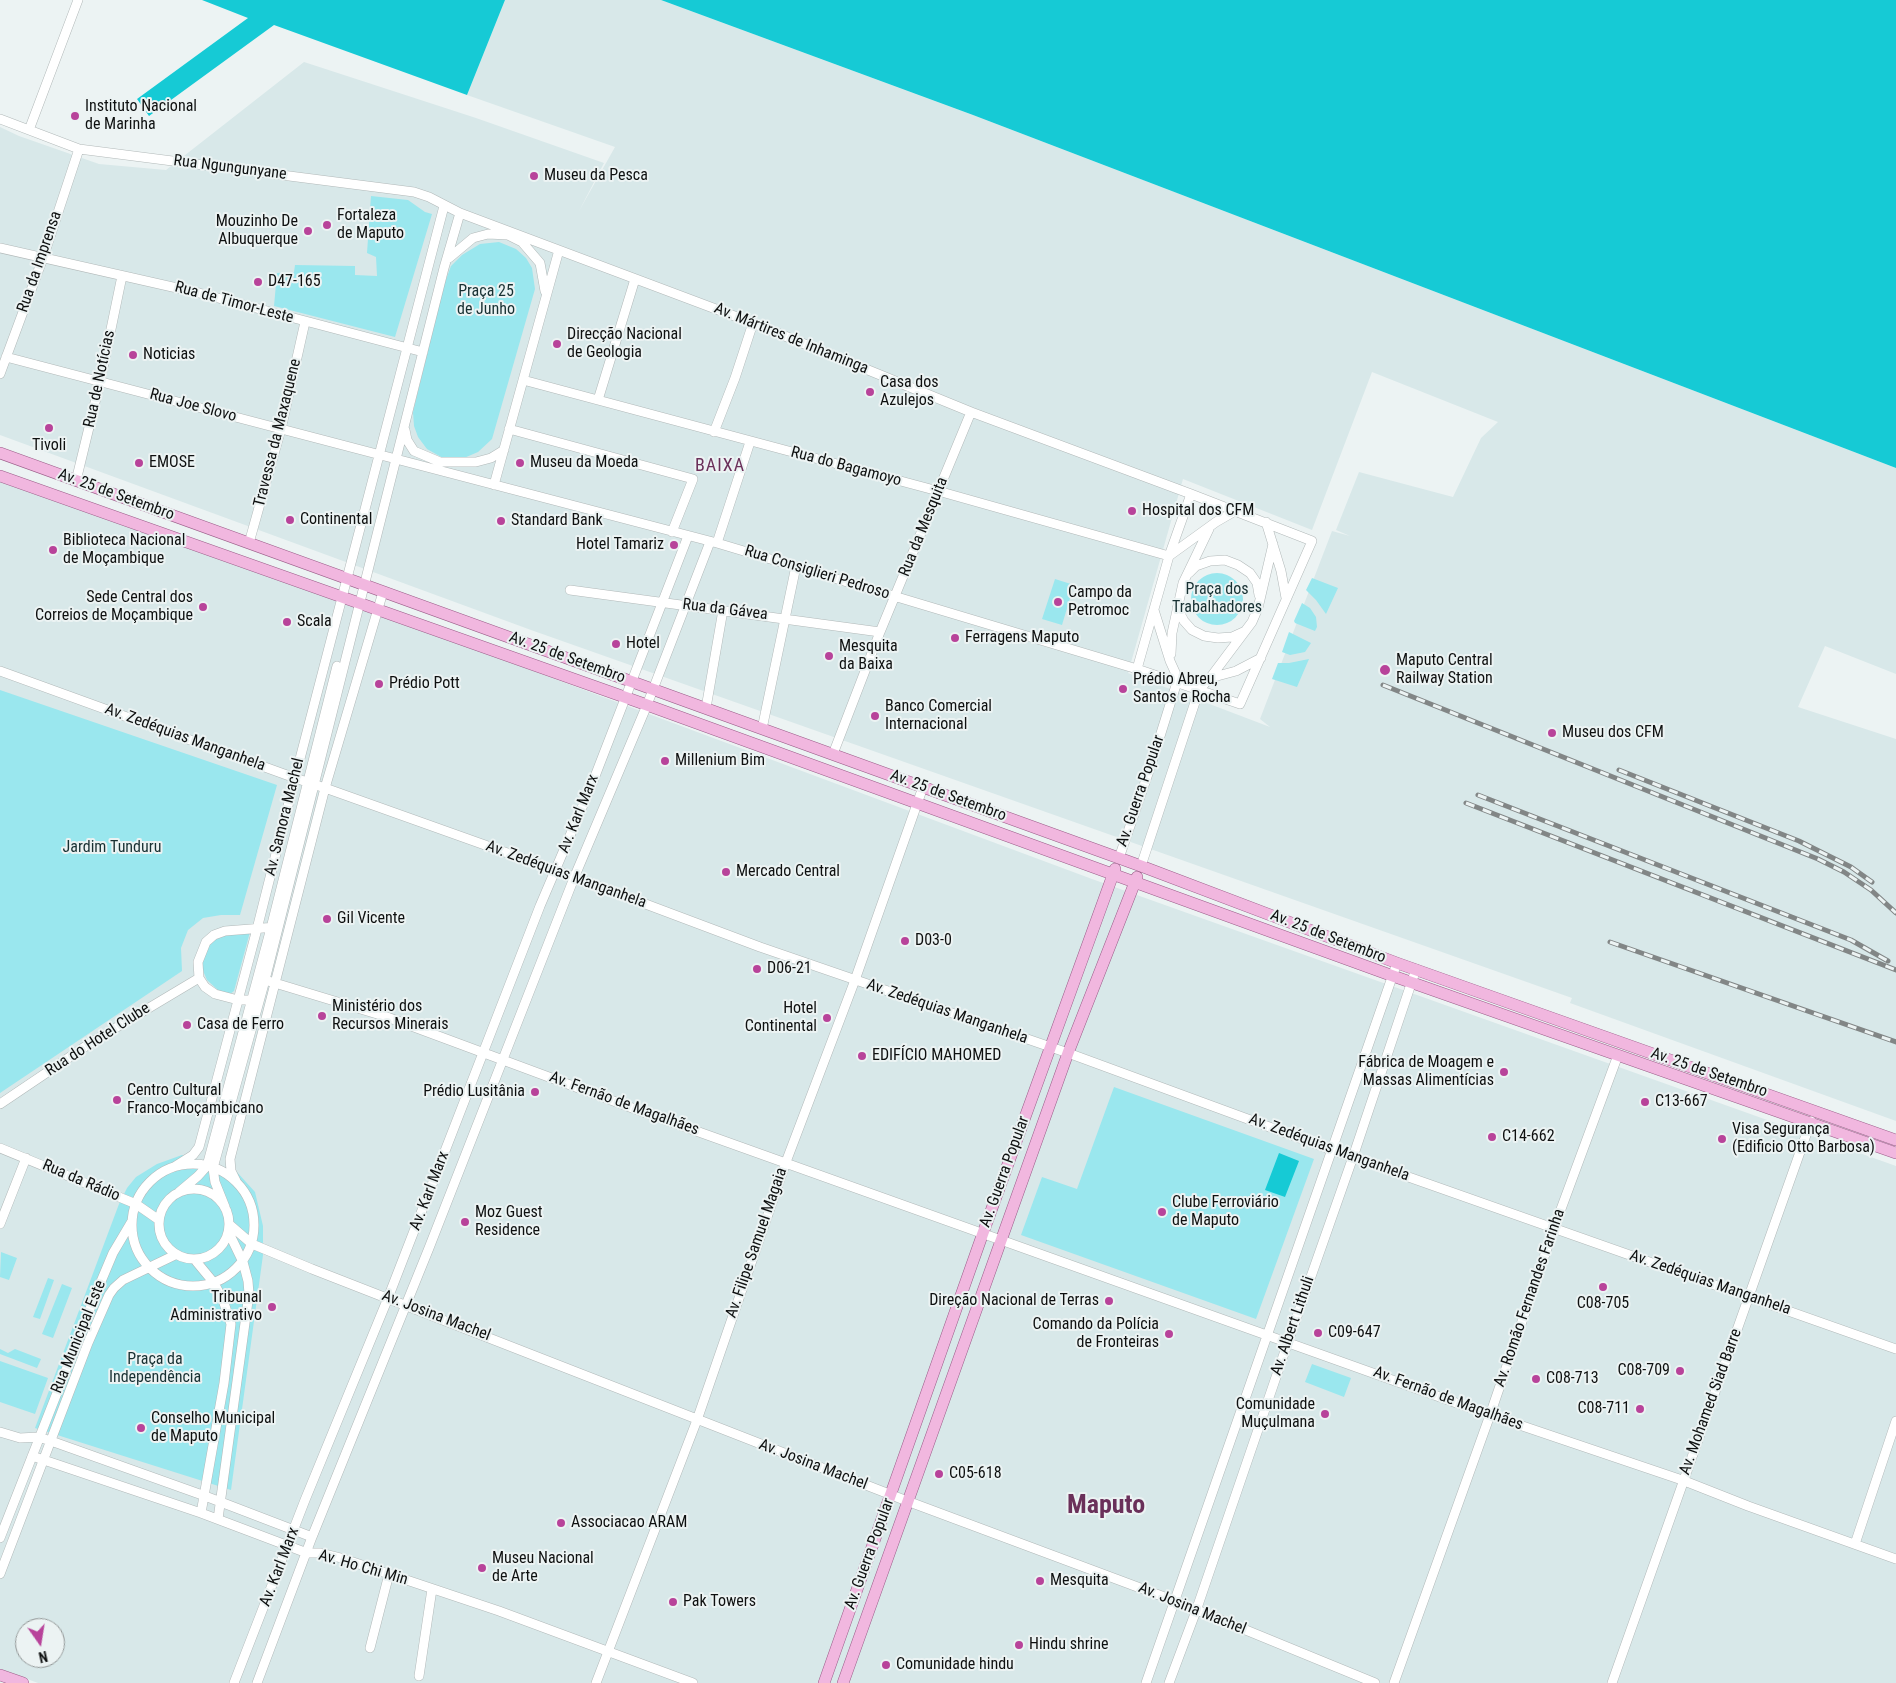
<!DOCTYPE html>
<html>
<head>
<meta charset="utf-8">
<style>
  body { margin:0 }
  #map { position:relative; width:1896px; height:1683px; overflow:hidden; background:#ecf3f3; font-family:"Roboto Condensed",sans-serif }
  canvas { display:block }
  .north { position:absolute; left:15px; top:1618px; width:50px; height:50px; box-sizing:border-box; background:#ecf3f3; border:1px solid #939898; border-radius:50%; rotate:167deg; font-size:14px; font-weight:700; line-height:20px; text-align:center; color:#0e1010 }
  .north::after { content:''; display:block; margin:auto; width:18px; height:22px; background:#b8439a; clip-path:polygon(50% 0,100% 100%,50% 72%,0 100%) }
</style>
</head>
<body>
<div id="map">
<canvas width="1896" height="1683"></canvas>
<div class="north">N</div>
</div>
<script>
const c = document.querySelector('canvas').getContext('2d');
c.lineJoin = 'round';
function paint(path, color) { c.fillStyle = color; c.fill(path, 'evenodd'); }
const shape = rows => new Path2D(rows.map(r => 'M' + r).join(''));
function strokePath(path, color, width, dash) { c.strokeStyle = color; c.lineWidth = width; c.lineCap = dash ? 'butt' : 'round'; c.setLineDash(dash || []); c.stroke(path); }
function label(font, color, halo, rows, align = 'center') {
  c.font = font + ' "Roboto Condensed",sans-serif'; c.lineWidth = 4; c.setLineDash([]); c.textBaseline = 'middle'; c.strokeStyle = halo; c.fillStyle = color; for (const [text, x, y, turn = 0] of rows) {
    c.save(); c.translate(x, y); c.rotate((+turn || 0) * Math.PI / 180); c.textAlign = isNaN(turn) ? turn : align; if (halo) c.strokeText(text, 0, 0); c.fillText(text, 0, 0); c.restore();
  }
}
paint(shape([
  [505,0,661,0,973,115,1896,468,1896,674,1825,646,1798,707,1896,739,1896,1121,1570,1003,1572,998,531,630,0,435,0,127,19,136,99,164,166,170,304,62,476,118,604,163,579,211,615,147,467,95],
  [1372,372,1498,422,1481,438,1453,497,1359,472,1336,530,1350,536,1332,531,1260,719,1270,727,1128,673,1183,479,1312,530],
  [0,480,348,602,1092,879,1896,1166,1896,1683,38,1683,0,1669],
  [25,1628,55,1628,55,1658,25,1658]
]), '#d8e8e9');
paint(shape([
  [371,196,408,200,425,212,432,214,395,337,274,306,277,273,294,272,295,265,355,266,355,275,377,276,376,257,367,253],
  [499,242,516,249,526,258,532,268,535,289,492,439,478,452,464,458,443,458,427,449,418,437,414,426,413,412,444,285,451,266,462,255,480,244],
  '1191 599a26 26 0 1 1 52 0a26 26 0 1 1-52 0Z',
  [1312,578,1338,588,1326,614,1316,600,1306,590],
  [1055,579,1074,585,1062,625,1042,619],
  [1302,603,1310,608,1316,617,1317,627,1315,631,1295,623,1294,621],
  [1289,632,1311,643,1305,652,1290,655,1282,652],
  [1309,659,1297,687,1272,679,1278,663,1289,663],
  [0,690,277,785,240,915,221,915,203,918,188,930,181,948,182,971,0,1093],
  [250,932,234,991,230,994,219,991,207,980,204,973,201,962,205,944,219,933],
  [1114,1087,1314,1159,1256,1319,1021,1235,1042,1177,1077,1189],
  [182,1155,236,1171,255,1192,263,1226,263,1255,231,1490,35,1428,119,1204,127,1188,136,1177,157,1164],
  [1,1252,17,1258,9,1280,0,1277],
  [48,1278,54,1280,40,1319,33,1317],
  [62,1284,72,1288,53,1338,42,1334],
  [0,1349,8,1353,15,1349,41,1359,37,1368,0,1354],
  [0,1361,48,1378,35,1414,0,1402],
  [1312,1364,1351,1378,1344,1397,1305,1382]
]), '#9ae7ee');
paint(shape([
  [202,0,505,0,467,95,274,25,149,116,137,99,248,18],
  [661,0,1896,0,1896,468,973,115],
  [1279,1153,1299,1161,1285,1197,1265,1190]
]), '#16cad5');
const minor = shape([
  [0,119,79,149,414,192,429,197,460,213,753,323,971,412,1191,494,1312,541,1240,704,1137,669,717,543,6,357],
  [29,130,78,0],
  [0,248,199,293,423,352],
  [449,258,473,238,488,234,508,235,522,242,540,263,545,291],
  [0,374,43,258,79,149],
  [523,380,938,491,1169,556,1216,522,1235,511],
  [598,400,635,279],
  [509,429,693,479,672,532],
  [405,430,407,440,414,451,440,462,476,462,491,458,504,450],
  [714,432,735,378,753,323],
  [76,481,100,382,122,276],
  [494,485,559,250],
  [1266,522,1281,571,1286,598],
  [249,543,281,429,305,322],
  [717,543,750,442],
  [1189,573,1196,566,1210,561,1225,560,1238,565,1250,573,1257,583,1259,595],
  [570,590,880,632],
  [1177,608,1184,621,1192,630,1204,636,1218,638,1232,637,1243,632],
  [1171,654,1172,633,1183,583,1209,529],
  [1137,669,1169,556,1191,494],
  [0,671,295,778,325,788,555,870,760,947,1068,1053,1332,1150,1896,1349],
  [1210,678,1236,671,1261,658],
  [706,708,723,610],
  [762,729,796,566],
  [833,754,880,632,971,412],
  [1119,858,1151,765,1177,682,1175,672,1170,661,1154,610],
  [1141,866,1199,690,1210,678,1252,622,1258,608,1273,544],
  [265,980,387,1017,643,1112,1490,1415,1682,1480,1748,1506,1896,1559],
  [257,1000,238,1000,215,994,205,987,199,978,198,962,206,942,214,935,225,931,276,927],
  [0,1104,92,1042,199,978],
  [0,1148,136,1204,159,1220],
  '132 1225a61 61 0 1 1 122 0a61 61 0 1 1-122 0Z',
  [174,1167,193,1155,199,1147,257,929,295,778,444,206],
  [236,1181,231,1171,230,1159,325,788,383,592],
  '159 1224a35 35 0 1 1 70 0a35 35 0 1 1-70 0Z',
  [179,1192,198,1176,207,1166,271,928,337,666],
  [225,1207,215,1182,213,1168,265,980,444,268,460,213],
  [0,1224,26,1158],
  [230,1225,252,1244,312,1269,907,1501,1175,1601,1375,1683],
  [195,1260,214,1283,223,1300,231,1324,224,1383,201,1513],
  [0,1432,20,1438,38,1437,51,1441,205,1496,312,1537],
  [32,1456,201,1513,307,1553,321,1553,341,1558,499,1611,693,1683],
  [218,1519,249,1294,248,1281,243,1262,229,1233],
  [0,1538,97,1291,113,1253,132,1221],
  [1855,1544,1896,1421],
  [0,1574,88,1343,109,1295,114,1288,123,1280,175,1255],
  [370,1648,389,1574],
  [419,1676,432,1589],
  [234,1683,305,1500,388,1298,540,906,592,784,688,536],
  [257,1683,312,1537,429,1248,574,878,647,705,710,542],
  [596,1683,697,1420,786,1162,855,980,923,787],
  [1146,1683,1397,963],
  [1169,1683,1196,1611,1288,1342,1353,1157,1416,969],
  [1394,1683,1490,1415,1554,1228,1618,1055],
  [1612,1683,1811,1121]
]);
const major = shape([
  [0,453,1141,866,1397,963,1896,1140],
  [0,476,647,705,1393,976,1896,1153],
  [0,1675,23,1683],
  [824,1683,983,1233,1115,869],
  [843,1683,1068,1053,1137,877]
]);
strokePath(minor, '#b2b9b9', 10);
strokePath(major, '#9b5d89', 12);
strokePath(minor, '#fff', 9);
strokePath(major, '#f1b7df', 11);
const rail = shape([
  [1383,685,1818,859,1844,872,1871,890,1896,913],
  [1619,770,1799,841,1851,867,1872,882],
  [1478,795,1851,940,1888,961],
  [1466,803,1896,970],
  [1610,942,1896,1042]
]);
strokePath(rail, '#828686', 5);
strokePath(rail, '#ecf3f3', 3, [9]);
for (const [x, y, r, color] of [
  [75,116,5,"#b8439a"],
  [534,176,5,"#b8439a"],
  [327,225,5,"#b8439a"],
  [308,231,5,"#b8439a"],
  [258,282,5,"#b8439a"],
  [557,344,5,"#b8439a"],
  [133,355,5,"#b8439a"],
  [870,392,5,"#b8439a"],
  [49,428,5,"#b8439a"],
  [139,463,5,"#b8439a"],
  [520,463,5,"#b8439a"],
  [1132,511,5,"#b8439a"],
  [290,520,5,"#b8439a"],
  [501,521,5,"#b8439a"],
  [674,545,5,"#b8439a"],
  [53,550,5,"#b8439a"],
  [1058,602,5,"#b8439a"],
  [203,607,5,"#b8439a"],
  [287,622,5,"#b8439a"],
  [955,638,5,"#b8439a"],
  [616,644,5,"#b8439a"],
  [829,656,5,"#b8439a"],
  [1385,670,6,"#b8439a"],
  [379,684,5,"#b8439a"],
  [1123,689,5,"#b8439a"],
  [875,716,5,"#b8439a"],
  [1552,733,5,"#b8439a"],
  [665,761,5,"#b8439a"],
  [726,872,5,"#b8439a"],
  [327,919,5,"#b8439a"],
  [905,941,5,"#b8439a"],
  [757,969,5,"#b8439a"],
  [322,1016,5,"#b8439a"],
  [827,1018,5,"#b8439a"],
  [187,1025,5,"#b8439a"],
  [862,1056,5,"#b8439a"],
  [1504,1072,5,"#b8439a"],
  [535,1092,5,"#b8439a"],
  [117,1100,5,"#b8439a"],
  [1645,1102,5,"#b8439a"],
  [1492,1137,5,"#b8439a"],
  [1722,1139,5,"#b8439a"],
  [1162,1212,5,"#b8439a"],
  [465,1222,5,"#b8439a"],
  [1603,1287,5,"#b8439a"],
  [1109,1301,5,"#b8439a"],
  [272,1307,5,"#b8439a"],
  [1318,1333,5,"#b8439a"],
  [1169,1334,5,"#b8439a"],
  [1680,1371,5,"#b8439a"],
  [1536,1379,5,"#b8439a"],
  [1640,1409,5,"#b8439a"],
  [1325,1414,5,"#b8439a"],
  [141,1428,5,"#b8439a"],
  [939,1474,5,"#b8439a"],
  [561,1523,5,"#b8439a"],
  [482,1568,5,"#b8439a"],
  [1040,1581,5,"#b8439a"],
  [673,1602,5,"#b8439a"],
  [1019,1645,5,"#b8439a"],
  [886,1665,5,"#b8439a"]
]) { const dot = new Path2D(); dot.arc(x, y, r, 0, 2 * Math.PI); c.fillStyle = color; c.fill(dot); strokePath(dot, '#ecf3f3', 2); }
label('16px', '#0e1010', '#ecf3f3', [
  ["Instituto Nacional",85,107],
  ["de Marinha",85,125],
  ["Museu da Pesca",544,176],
  ["Fortaleza",337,216],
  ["de Maputo",337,234],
  ["Mouzinho De",298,222,"right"],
  ["Albuquerque",298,240,"right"],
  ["D47-165",268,282],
  ["Direcção Nacional",567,335],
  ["de Geologia",567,353],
  ["Noticias",143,355],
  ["Casa dos",880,383],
  ["Azulejos",880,401],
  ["Tivoli",49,446,"center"],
  ["EMOSE",149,463],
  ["Museu da Moeda",530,463],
  ["Hospital dos CFM",1142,511],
  ["Continental",300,520],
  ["Standard Bank",511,521],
  ["Biblioteca Nacional",63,541],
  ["de Moçambique",63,559],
  ["Hotel Tamariz",664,545,"right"],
  ["Campo da",1068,593],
  ["Petromoc",1068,611],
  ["Sede Central dos",193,598,"right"],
  ["Correios de Moçambique",193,616,"right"],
  ["Scala",297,622],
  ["Ferragens Maputo",965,638],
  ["Hotel",626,644],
  ["Mesquita",839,647],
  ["da Baixa",839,665],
  ["Maputo Central",1396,661],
  ["Railway Station",1396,679],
  ["Prédio Abreu,",1133,680],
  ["Santos e Rocha",1133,698],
  ["Prédio Pott",389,684],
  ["Banco Comercial",885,707],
  ["Internacional",885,725],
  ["Museu dos CFM",1562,733],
  ["Millenium Bim",675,761],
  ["Mercado Central",736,872],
  ["Gil Vicente",337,919],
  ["D03-0",915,941],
  ["D06-21",767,969],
  ["Ministério dos",332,1007],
  ["Recursos Minerais",332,1025],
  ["Hotel",817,1009,"right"],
  ["Continental",817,1027,"right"],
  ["Casa de Ferro",197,1025],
  ["EDIFÍCIO MAHOMED",872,1056],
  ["Fábrica de Moagem e",1494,1063,"right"],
  ["Massas Alimentícias",1494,1081,"right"],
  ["Centro Cultural",127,1091],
  ["Franco-Moçambicano",127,1109],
  ["Prédio Lusitânia",525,1092,"right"],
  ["C13-667",1655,1102],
  ["Visa Segurança",1732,1130],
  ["(Edificio Otto Barbosa)",1732,1148],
  ["C14-662",1502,1137],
  ["Clube Ferroviário",1172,1203],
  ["de Maputo",1172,1221],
  ["Moz Guest",475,1213],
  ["Residence",475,1231],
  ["Tribunal",262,1298,"right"],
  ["Administrativo",262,1316,"right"],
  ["Direção Nacional de Terras",1099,1301,"right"],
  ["C08-705",1603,1304,"center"],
  ["Comando da Polícia",1159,1325,"right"],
  ["de Fronteiras",1159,1343,"right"],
  ["C09-647",1328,1333],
  ["C08-709",1670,1371,"right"],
  ["C08-713",1546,1379],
  ["Comunidade",1315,1405,"right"],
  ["Muçulmana",1315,1423,"right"],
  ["C08-711",1630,1409,"right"],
  ["Conselho Municipal",151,1419],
  ["de Maputo",151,1437],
  ["C05-618",949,1474],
  ["Associacao ARAM",571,1523],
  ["Museu Nacional",492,1559],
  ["de Arte",492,1577],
  ["Mesquita",1050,1581],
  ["Pak Towers",683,1602],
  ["Hindu shrine",1029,1645],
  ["Comunidade hindu",896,1665]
], 'left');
label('16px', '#0e1010', '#ecf3f3', [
  ["Rua Ngungunyane",230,168,7],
  ["Rua da Imprensa",40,262,-71],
  ["Rua de Timor-Leste",234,303,15],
  ["Av. Mártires de Inhaminga",791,339,22],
  ["Rua de Notícias",100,379,-78],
  ["Rua Joe Slovo",193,406,15],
  ["Travessa da Maxaquene",278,433,-76],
  ["Rua do Bagamoyo",846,467,15],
  ["Av. 25 de Setembro",116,495,20],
  ["Rua da Mesquita",924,527,-68],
  ["Rua Consiglieri Pedroso",817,573,17],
  ["Rua da Gávea",725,610,7],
  ["Av. 25 de Setembro",567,658,20],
  ["Av. Zedéquias Manganhela",185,738,20],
  ["Av. Guerra Popular",1141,791,-71],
  ["Av. 25 de Setembro",948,796,20],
  ["Av. Karl Marx",579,814,-68],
  ["Av. Samora Machel",285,817,-76],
  ["Av. Zedéquias Manganhela",566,875,20],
  ["Av. 25 de Setembro",1328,937,21],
  ["Av. Zedéquias Manganhela",947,1012,19],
  ["Rua do Hotel Clube",98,1040,-33],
  ["Av. 25 de Setembro",1709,1073,19],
  ["Av. Fernão de Magalhães",624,1104,20],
  ["Av. Zedéquias Manganhela",1329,1148,20],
  ["Av. Guerra Popular",1005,1172,-70],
  ["Rua da Rádio",81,1181,23],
  ["Av. Karl Marx",430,1191,-69],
  ["Av. Filipe Samuel Magaia",757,1243,-71],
  ["Av. Zedéquias Manganhela",1710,1283,19],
  ["Av. Romão Fernandes Farinha",1530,1298,-71],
  ["Av. Josina Machel",436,1316,21],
  ["Av. Albert Lithuli",1293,1326,-71],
  ["Rua Municipal Este",79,1337,-68],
  ["Av. Fernão de Magalhães",1448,1399,20],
  ["Av. Mohamed Siad Barre",1711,1402,-70],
  ["Av. Josina Machel",813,1465,21],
  ["Av. Guerra Popular",870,1554,-70],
  ["Av. Karl Marx",280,1567,-69],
  ["Av. Ho Chi Min",363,1568,16],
  ["Av. Josina Machel",1192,1609,22]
]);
label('16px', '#173032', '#ecf3f3', [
  ["Praça 25",486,292],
  ["de Junho",486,310],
  ["Praça dos",1217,590],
  ["Trabalhadores",1217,608],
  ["Jardim Tunduru",112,848],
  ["Praça da",155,1360],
  ["Independência",155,1378]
]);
c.letterSpacing = '1px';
label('18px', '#6a305a', '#ecf3f3', [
  ["BAIXA",720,466]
]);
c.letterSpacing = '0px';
label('bold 26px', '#6a305a', '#ecf3f3', [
  ["Maputo",1106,1506]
]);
</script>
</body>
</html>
